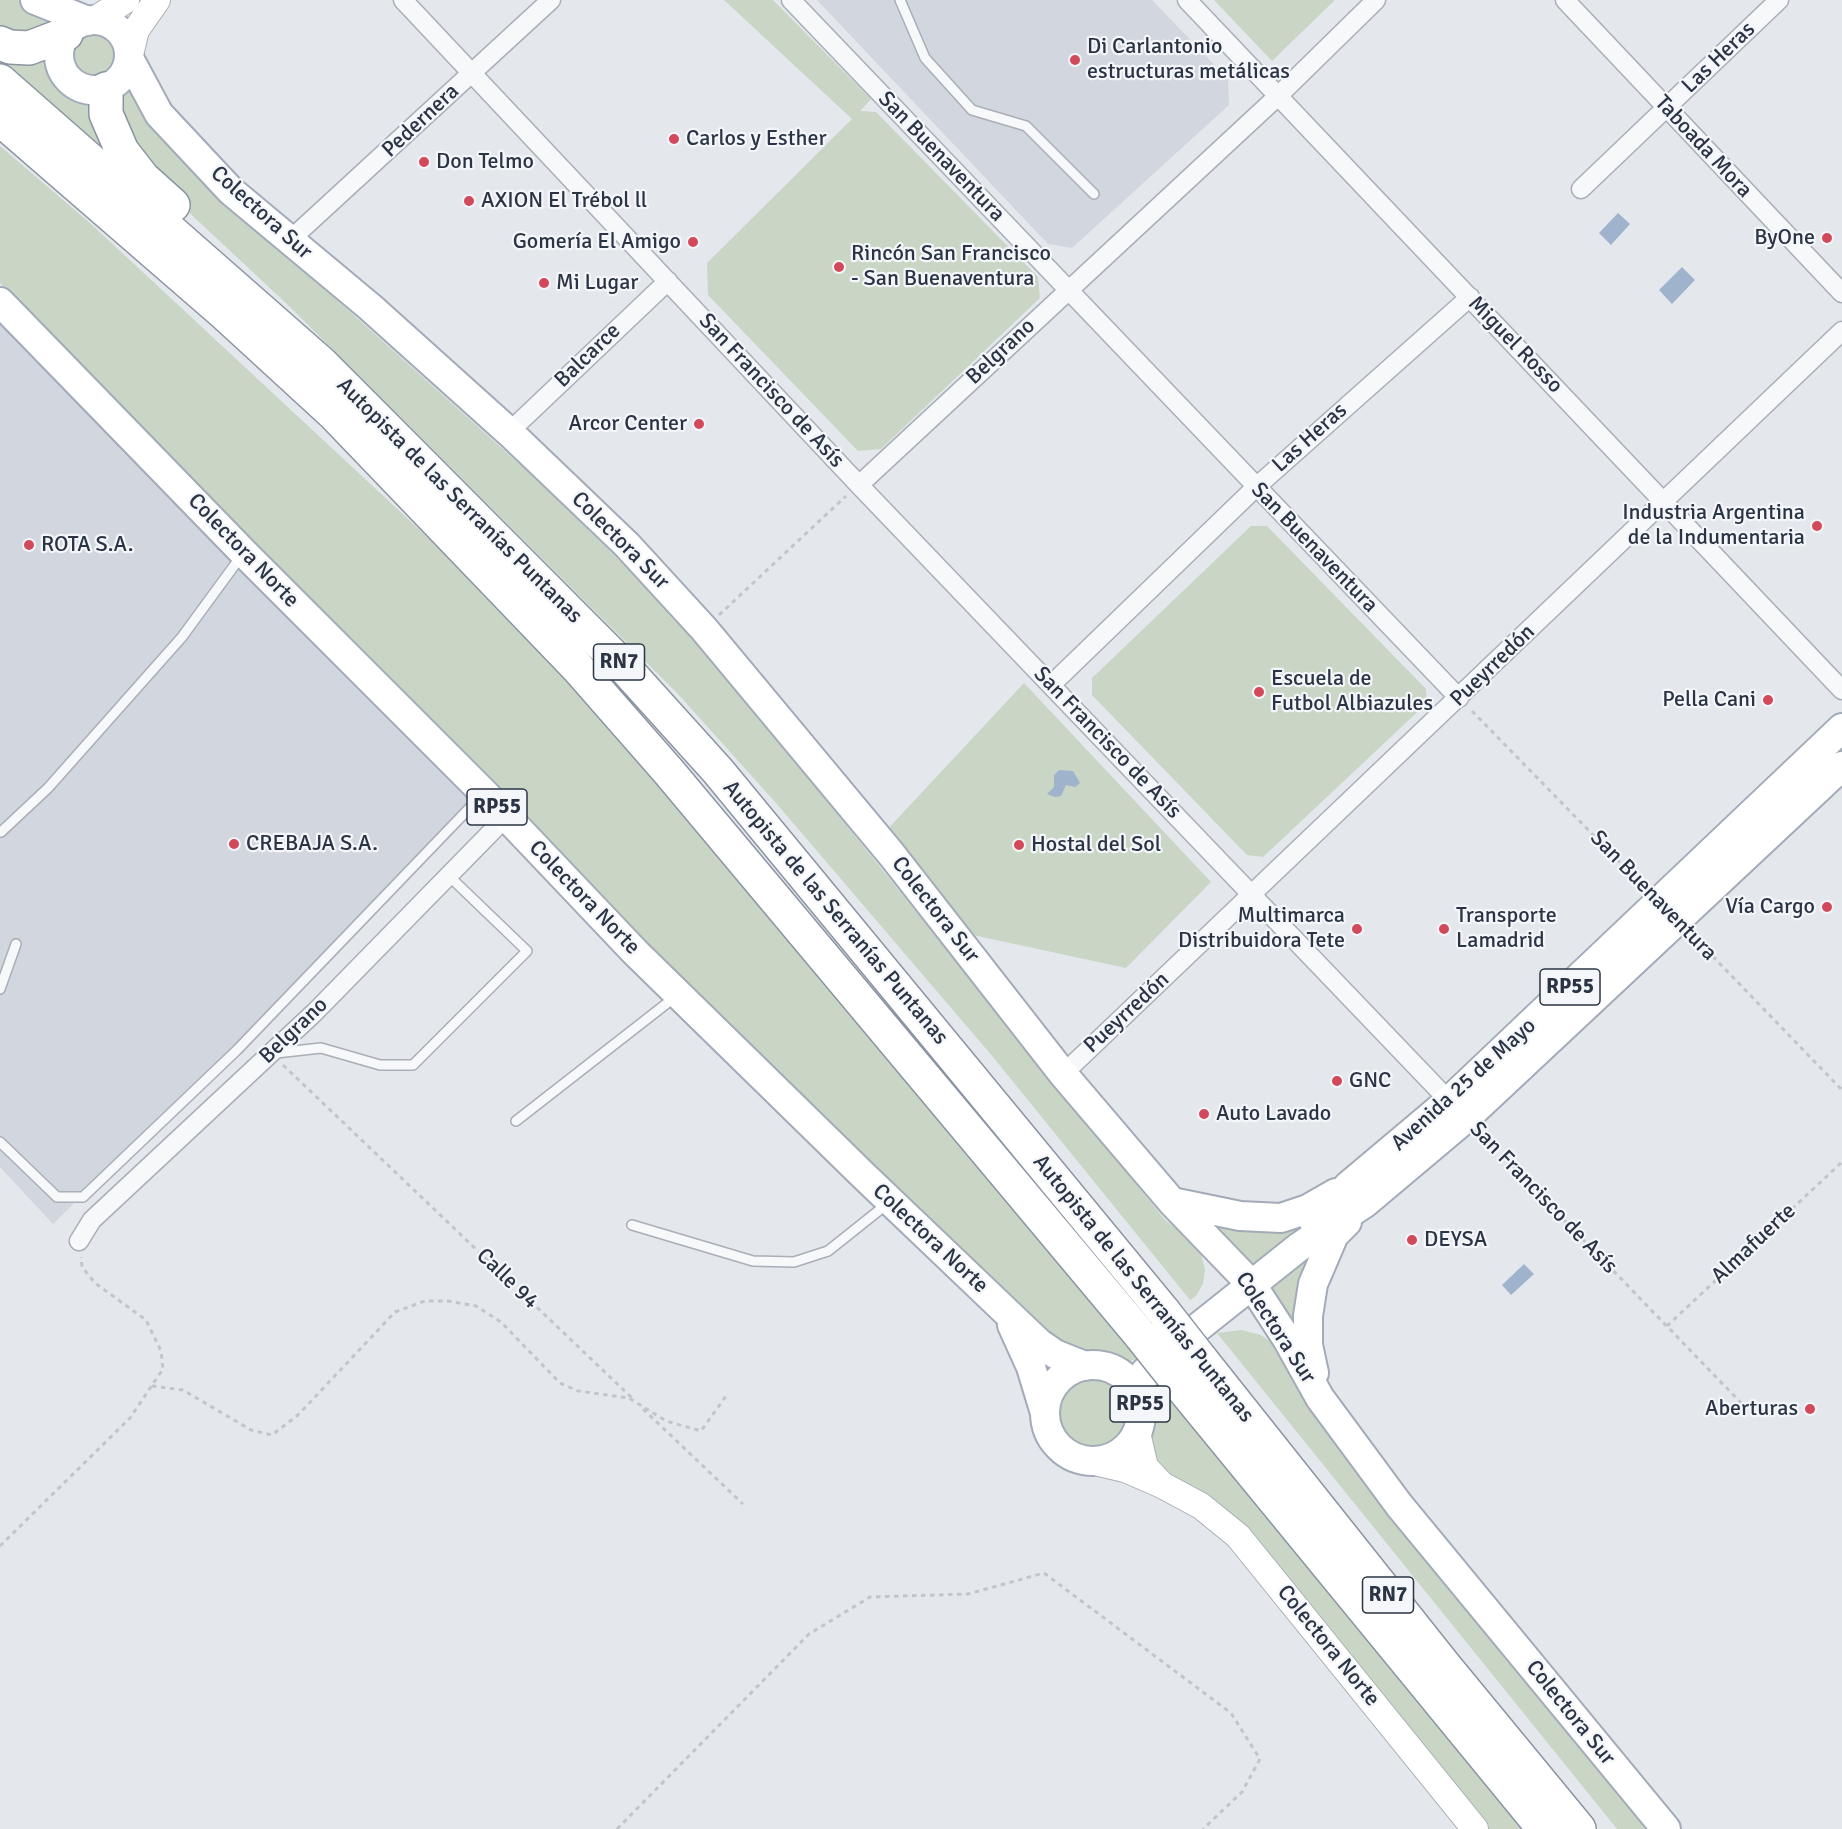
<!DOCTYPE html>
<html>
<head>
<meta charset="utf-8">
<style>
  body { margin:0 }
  canvas { display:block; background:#e4e7ec }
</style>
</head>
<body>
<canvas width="1842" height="1829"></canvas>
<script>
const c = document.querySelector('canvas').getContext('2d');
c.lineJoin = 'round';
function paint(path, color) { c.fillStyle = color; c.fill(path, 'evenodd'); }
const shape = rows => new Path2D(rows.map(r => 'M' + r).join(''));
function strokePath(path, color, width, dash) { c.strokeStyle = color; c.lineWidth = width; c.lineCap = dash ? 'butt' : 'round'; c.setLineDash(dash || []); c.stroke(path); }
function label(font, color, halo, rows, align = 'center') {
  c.font = font + ' Signika,sans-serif'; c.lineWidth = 4.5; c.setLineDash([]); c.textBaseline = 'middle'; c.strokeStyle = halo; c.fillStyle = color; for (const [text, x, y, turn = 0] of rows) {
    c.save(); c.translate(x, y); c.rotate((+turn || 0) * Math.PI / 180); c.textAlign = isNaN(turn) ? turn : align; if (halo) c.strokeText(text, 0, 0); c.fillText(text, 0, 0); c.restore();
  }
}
paint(shape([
  [817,0,1152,0,1228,79,1229,105,1072,248,1048,244],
  [0,323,477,807,53,1224,0,1167]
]), '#d2d6de');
paint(shape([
  [0,0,17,0,66,20,50,33,0,33],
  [724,0,773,0,871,99,860,111,876,112,1038,277,1040,298,881,449,858,451,708,295,707,263,852,119],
  [1214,0,1335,0,1272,61],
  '71 55a23 23 0 1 1 46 0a23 23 0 1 1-46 0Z',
  [44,59,51,77,60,88,81,101,94,102,125,172,0,60],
  [129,87,208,184,527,471,642,582,733,685,1165,1220,1189,1239,1201,1254,1205,1270,1203,1284,1196,1296,1190,1300,993,1057,776,803,678,694,289,306,149,175,126,148,121,99],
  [0,146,90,223,450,558,592,702,1143,1354,1131,1361,1119,1363,1066,1352,959,1251,536,832,0,283],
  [1251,526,1267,526,1426,689,1427,703,1263,857,1247,855,1092,695,1092,678],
  [1024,683,1211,882,1126,968,968,934,884,833],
  [1195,1219,1235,1230,1262,1231,1303,1227,1248,1272],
  [1311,1246,1300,1279,1298,1333,1266,1282],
  [1241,1330,1261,1335,1276,1346,1309,1396,1331,1439,1387,1514,1649,1829,1617,1829,1217,1333],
  '1054 1414a38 38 0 1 1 76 0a38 38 0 1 1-76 0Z',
  [1162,1377,1529,1829,1486,1829,1239,1527,1161,1472,1145,1438,1153,1386]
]), '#c9d6c5');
paint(shape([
  [1618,213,1630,224,1611,245,1599,233],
  [1682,267,1695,280,1672,304,1659,290],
  [1059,770,1073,771,1080,783,1075,787,1066,785,1061,796,1055,797,1047,794,1054,787,1054,775],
  [1524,1264,1534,1274,1511,1295,1502,1285]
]), '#9fb4cc');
const lane = shape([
  [900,0,925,58,972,110,1026,126,1094,194],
  [1,832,48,788,182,637,242,555],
  [0,989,16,944],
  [276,1053,321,1048,380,1065,413,1065,527,951,449,876],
  [516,1121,675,997],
  [0,1142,57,1197,83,1197,237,1050,482,795],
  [632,1225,753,1261,794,1262,828,1251,887,1204]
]);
const street = shape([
  [403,0,859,485,1456,1108],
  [791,0,1459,698],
  [1187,0,1842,690],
  [1565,0,1842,293],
  [1581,189,1779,0],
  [290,240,551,0],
  [509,432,668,281],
  [859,485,1278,96,1376,0],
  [1052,684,1255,488,1470,297],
  [1063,1074,1842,331],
  [79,1241,92,1220,315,1012,506,817]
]);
const secondary = shape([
  [94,20,126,0],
  [130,55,136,30,157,0],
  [1139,1428,1138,1437,1145,1467,1162,1485],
  [1091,1461,1125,1469,1162,1485,1201,1506,1238,1536,1475,1829]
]);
const primary = shape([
  [35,0,88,21],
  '59 55a35 35 0 1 1 70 0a35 35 0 1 1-70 0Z',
  [130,60,159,114,231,191,370,307,509,432,627,545,704,629,892,855,1063,1074,1172,1202,1252,1285,1287,1339,1320,1398,1399,1505,1666,1829],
  [0,302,244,553,484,793,635,952,864,1176,1039,1343,1055,1354,1085,1366],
  [1172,1202,1240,1216,1281,1218,1308,1209,1336,1193],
  [1315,1226,1348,1186,1449,1101,1842,728],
  [1012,1325,1031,1367,1045,1413],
  '1045 1413a48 48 0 1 1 96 0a48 48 0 1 1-96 0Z',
  [1314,1373,1308,1345,1308,1316,1313,1284,1334,1235,1347,1222],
  [1141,1410,1142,1382,1145,1372,1171,1349,1299,1247,1365,1203,1466,1118,1842,766]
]);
const highway = shape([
  [0,43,10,47,29,48,66,34],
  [0,81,321,363,625,668,718,771,1164,1312],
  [106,89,106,114,122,151,143,178,173,205],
  [0,119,225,314,334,414,577,667,669,772,1141,1336],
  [1200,1358,1444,1665,1579,1829],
  [1176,1380,1544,1829]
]);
strokePath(lane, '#a9aeb7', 12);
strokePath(street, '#a9aeb7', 21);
strokePath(secondary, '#a9aeb7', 28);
strokePath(primary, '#a3abb8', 32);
strokePath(highway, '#8b94a3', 36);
strokePath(shape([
  [719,615,846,496],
  [1472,711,1643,886],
  [1694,937,1842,1090],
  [283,1065,632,1398],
  [1482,1135,1746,1408],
  [1667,1326,1842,1162],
  [152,1386,183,1390,251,1430,272,1435,298,1415,395,1312,425,1301,448,1301,476,1306,501,1322,560,1383,578,1391,629,1398,666,1421,701,1431,726,1396],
  [643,1409,743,1504],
  [0,1546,130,1418,163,1369,161,1351,146,1320,95,1283,82,1267,81,1257],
  [617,1829,809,1634,870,1597,968,1594,1044,1573,1231,1713,1260,1759,1242,1792,1203,1829]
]), '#c2c5cb', 3, [4.5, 4.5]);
strokePath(lane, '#f7f8fa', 9);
strokePath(street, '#f7f8fa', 18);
strokePath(secondary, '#fff', 26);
strokePath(primary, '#fff', 28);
strokePath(highway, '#fff', 33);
const highwayBridge = shape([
  [1164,1312,1200,1358],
  [1141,1336,1176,1380]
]);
strokePath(highwayBridge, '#8b94a3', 36, []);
strokePath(highwayBridge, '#fff', 33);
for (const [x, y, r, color] of [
  [1075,60,6,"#d1495b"],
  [674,139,6,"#d1495b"],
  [424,162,6,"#d1495b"],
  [469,201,6,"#d1495b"],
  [1827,238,6,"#d1495b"],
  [693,242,6,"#d1495b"],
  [839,267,6,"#d1495b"],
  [544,283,6,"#d1495b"],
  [699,424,6,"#d1495b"],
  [1817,526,6,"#d1495b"],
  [29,545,6,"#d1495b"],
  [1259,692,6,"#d1495b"],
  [1768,700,6,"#d1495b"],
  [234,844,6,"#d1495b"],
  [1019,845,6,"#d1495b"],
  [1827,907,6,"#d1495b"],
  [1357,929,6,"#d1495b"],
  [1444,929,6,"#d1495b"],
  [1337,1081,6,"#d1495b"],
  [1204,1114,6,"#d1495b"],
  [1412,1240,6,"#d1495b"],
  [1810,1409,6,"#d1495b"]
]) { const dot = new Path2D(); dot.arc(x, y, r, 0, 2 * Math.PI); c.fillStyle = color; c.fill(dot); strokePath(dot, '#f4f6f9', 2); }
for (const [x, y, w] of [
  [619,662,51],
  [497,807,60],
  [1570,987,60],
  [1140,1404,60],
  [1388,1595,51]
]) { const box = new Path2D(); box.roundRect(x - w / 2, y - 18, w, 36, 4.5); c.fillStyle = '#f4f6f9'; c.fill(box); strokePath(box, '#2b3445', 1.5); }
label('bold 21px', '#2b3445', null, [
  ["RN7",619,662],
  ["RP55",497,807],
  ["RP55",1570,987],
  ["RP55",1140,1404],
  ["RN7",1388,1595]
]);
label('22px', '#2b3445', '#f4f6f9', [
  ["Di Carlantonio",1087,47],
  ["estructuras metálicas",1087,72],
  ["Carlos y Esther",686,139],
  ["Don Telmo",436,162],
  ["AXION El Trébol ll",481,201],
  ["ByOne",1815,238,"right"],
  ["Gomería El Amigo",681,242,"right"],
  ["Rincón San Francisco",851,254],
  ["- San Buenaventura",851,279],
  ["Mi Lugar",556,283],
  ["Arcor Center",687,424,"right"],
  ["Industria Argentina",1805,513,"right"],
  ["de la Indumentaria",1805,538,"right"],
  ["ROTA S.A.",41,545],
  ["Escuela de",1271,679],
  ["Futbol Albiazules",1271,704],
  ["Pella Cani",1756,700,"right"],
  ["CREBAJA S.A.",246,844],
  ["Hostal del Sol",1031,845],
  ["Vía Cargo",1815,907,"right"],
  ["Multimarca",1345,916,"right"],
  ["Distribuidora Tete",1345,941,"right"],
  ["Transporte",1456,916],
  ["Lamadrid",1456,941],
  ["GNC",1349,1081],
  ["Auto Lavado",1216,1114],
  ["DEYSA",1424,1240],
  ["Aberturas",1798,1409,"right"]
], 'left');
label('22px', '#2b3445', '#f4f6f9', [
  ["Las Heras",1719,58,-44],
  ["Pedernera",421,121,-43],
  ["Taboada Mora",1703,147,47],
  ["San Buenaventura",941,157,46],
  ["Colectora Sur",261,213,42],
  ["Miguel Rosso",1515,345,46],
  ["Belgrano",1001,352,-43],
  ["Balcarce",588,356,-44],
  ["San Francisco de Asís",771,391,47],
  ["Las Heras",1310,438,-42],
  ["Autopista de las Serranías Puntanas",459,501,45],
  ["Colectora Sur",620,541,45],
  ["San Buenaventura",1314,548,46],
  ["Colectora Norte",243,551,46],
  ["Pueyrredón",1493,666,-44],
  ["San Francisco de Asís",1107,743,46],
  ["San Buenaventura",1653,896,46],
  ["Colectora Norte",584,898,46],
  ["Colectora Sur",935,910,52],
  ["Autopista de las Serranías Puntanas",835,913,50],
  ["Pueyrredón",1127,1013,-43],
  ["Belgrano",294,1031,-44],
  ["Avenida 25 de Mayo",1464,1085,-42],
  ["San Francisco de Asís",1543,1198,46],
  ["Colectora Norte",930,1239,43],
  ["Almafuerte",1754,1244,-43],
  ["Calle 94",507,1279,44],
  ["Autopista de las Serranías Puntanas",1143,1289,51],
  ["Colectora Sur",1275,1328,57],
  ["Colectora Norte",1328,1646,51],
  ["Colectora Sur",1570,1713,51]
]);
</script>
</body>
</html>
